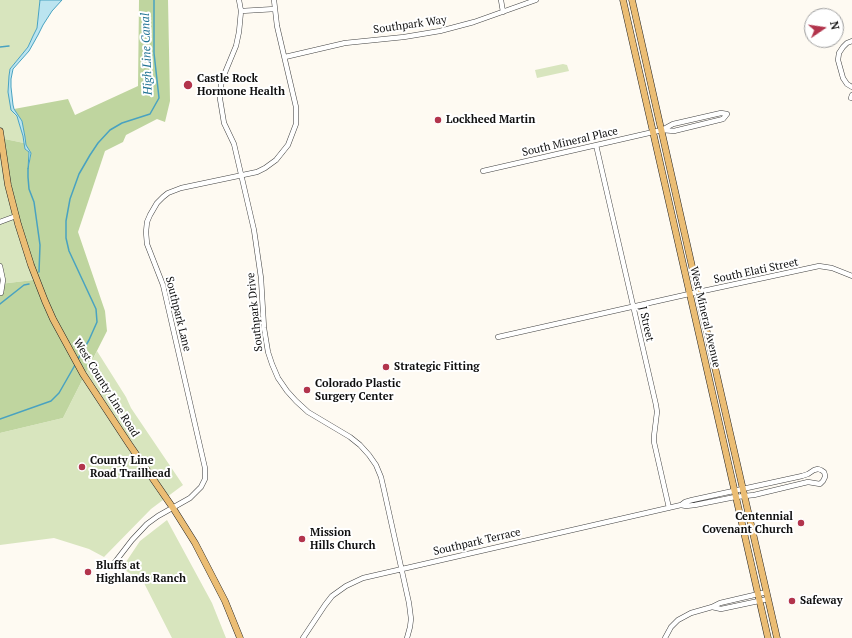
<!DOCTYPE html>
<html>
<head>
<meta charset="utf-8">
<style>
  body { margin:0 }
  #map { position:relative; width:852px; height:638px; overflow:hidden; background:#fefaf2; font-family:"PT Serif",serif }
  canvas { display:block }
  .north { position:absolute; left:804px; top:8px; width:40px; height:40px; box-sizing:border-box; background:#fff; border:1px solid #9f9f9f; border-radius:50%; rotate:77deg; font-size:11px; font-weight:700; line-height:16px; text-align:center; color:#0f0f0f }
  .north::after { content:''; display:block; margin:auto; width:14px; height:18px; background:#b2344c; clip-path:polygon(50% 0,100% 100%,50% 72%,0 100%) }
</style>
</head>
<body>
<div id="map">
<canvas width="852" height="638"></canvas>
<div class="north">N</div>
</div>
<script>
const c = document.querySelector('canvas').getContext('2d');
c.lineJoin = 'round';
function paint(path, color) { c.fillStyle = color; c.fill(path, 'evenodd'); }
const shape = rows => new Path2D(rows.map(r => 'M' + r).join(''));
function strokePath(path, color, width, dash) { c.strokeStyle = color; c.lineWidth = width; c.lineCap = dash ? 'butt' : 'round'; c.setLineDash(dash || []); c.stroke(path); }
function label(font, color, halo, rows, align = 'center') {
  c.font = font + ' "PT Serif",serif'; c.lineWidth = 4; c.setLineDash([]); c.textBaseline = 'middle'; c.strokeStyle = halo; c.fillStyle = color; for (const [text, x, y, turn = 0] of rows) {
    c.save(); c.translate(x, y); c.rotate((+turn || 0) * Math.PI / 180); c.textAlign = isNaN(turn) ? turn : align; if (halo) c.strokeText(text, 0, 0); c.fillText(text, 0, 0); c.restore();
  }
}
paint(shape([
  [0,0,40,0,37,28,33,36,28,47,10,69,8,92,14,114,17,116,19,123,23,136,24,143,0,138],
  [563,64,567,65,569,71,537,78,535,70],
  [0,146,15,223,25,258,33,280,0,284],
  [97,351,126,397,131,408,183,485,151,509,104,557,89,549,54,538,0,545,0,433,63,418],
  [167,520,212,603,226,638,172,638,144,583,122,568,140,541]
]), '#d8e5be');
paint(shape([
  [139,0,168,0,170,101,165,122,157,119,126,135,123,142,105,151,78,232,105,311,107,331,63,418,0,433,0,284,33,280,25,258,7,194,0,146,0,138,24,143,25,149,29,152,28,166,29,166,31,153,26,145,25,137,22,121,14,109,68,99,75,115,138,86]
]), '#bfd59f');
const water = shape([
  [40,0,62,0,52,11,43,25,38,35,29,51,13,69,11,79,11,87,13,105,14,109,22,121,25,137,26,145,31,153,28,169,29,152,25,149,24,143,23,136,19,123,17,116,11,110,8,92,9,76,10,69,28,47,33,36,37,28,40,0]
]);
paint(water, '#bbe4f0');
strokePath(water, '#49a2c0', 1);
strokePath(shape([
  [0,47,9,46],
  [28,169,28,177,29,189,34,202,40,245,39,272],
  [0,304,24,285,29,284],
  [78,359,89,340,97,322,96,309,69,251,66,238,66,221,70,199,79,174,90,155,98,143,110,130,122,123,150,114,159,98,154,53,154,0],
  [0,419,51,401,59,393,75,365]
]), '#49a2c0', 1.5);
const minor = shape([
  [239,0,241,11,239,32,236,46,224,75,221,85,220,99,224,123,234,144,254,230,261,278,264,328,268,352,272,364,278,378,287,391,296,401,308,412,350,437,360,445,369,455,376,465,381,477,384,490,409,603,411,619,410,627,407,638],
  [501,0,503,12],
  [241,11,275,9],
  [852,41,847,43,843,47,839,53,838,60,843,78,847,84,852,87],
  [285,57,345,43,404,37,440,31,474,22,536,0],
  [851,98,852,95],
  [596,145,656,405,657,412,654,436,654,442,669,508],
  [483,171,662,130,674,131,723,119,727,114,721,113,673,124,662,130],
  [0,222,16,216],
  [0,266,3,280,1,293],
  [498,337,689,294,819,266,832,268,852,276],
  [112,566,132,540,147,524,158,516,190,498,201,487,205,479,205,468,163,285,147,244,146,232,147,222,150,215,157,203,163,197,168,193,181,188,257,172,265,168,276,160,288,145,296,124,296,107,277,26,274,0],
  [712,607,721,609,768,599],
  [303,638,325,605,332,596,346,586,363,578,681,505,685,502,692,500,802,476,808,474,814,470,818,469,821,470,824,472,825,475,825,477,823,481,820,484,808,482,754,495,735,497,695,505,686,506,681,505],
  [665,638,671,627,678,620,691,613,712,607,720,603,767,592]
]);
const major = shape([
  [623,0,768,638],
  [632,0,698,293,777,638],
  [0,131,8,185,18,224,31,265,45,301,53,319,83,374,129,444,173,508,195,543,225,601,240,638]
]);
strokePath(minor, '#424242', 5.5);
strokePath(major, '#202020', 7);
strokePath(minor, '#fff', 4.5);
strokePath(major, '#ebbd74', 6);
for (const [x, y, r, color] of [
  [188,85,5,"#b2344c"],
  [438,120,4,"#b2344c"],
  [386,367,4,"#b2344c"],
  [307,390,4,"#b2344c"],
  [82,467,4,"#b2344c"],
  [801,523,4,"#b2344c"],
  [302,539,4,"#b2344c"],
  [88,572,4,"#b2344c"],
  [792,601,4,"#b2344c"]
]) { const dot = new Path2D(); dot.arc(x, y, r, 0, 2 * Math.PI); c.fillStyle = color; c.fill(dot); strokePath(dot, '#fff', 1.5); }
label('11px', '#0f0f0f', '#fff', [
  ["Southpark Way",410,25,-8],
  ["South Mineral Place",570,142,-13],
  ["South Elati Street",756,271,-12],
  ["Southpark Drive",255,312,-96],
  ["Southpark Lane",178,314,76],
  ["West Mineral Avenue",705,317,77],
  ["J Street",646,324,77],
  ["West County Line Road",106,388,58],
  ["Southpark Terrace",477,542,-13]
]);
label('bold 11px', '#0f0f0f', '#fff', [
  ["Castle Rock",197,79],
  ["Hormone Health",197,92],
  ["Lockheed Martin",446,120],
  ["Strategic Fitting",394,367],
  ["Colorado Plastic",315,384],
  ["Surgery Center",315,397],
  ["County Line",90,461],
  ["Road Trailhead",90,474],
  ["Centennial",793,517,"right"],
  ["Covenant Church",793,530,"right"],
  ["Mission",310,533],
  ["Hills Church",310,546],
  ["Bluffs at",96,566],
  ["Highlands Ranch",96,579],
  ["Safeway",800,601]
], 'left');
label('italic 12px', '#237495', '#fff', [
  ["High Line Canal",147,54,-92]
]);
</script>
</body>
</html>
